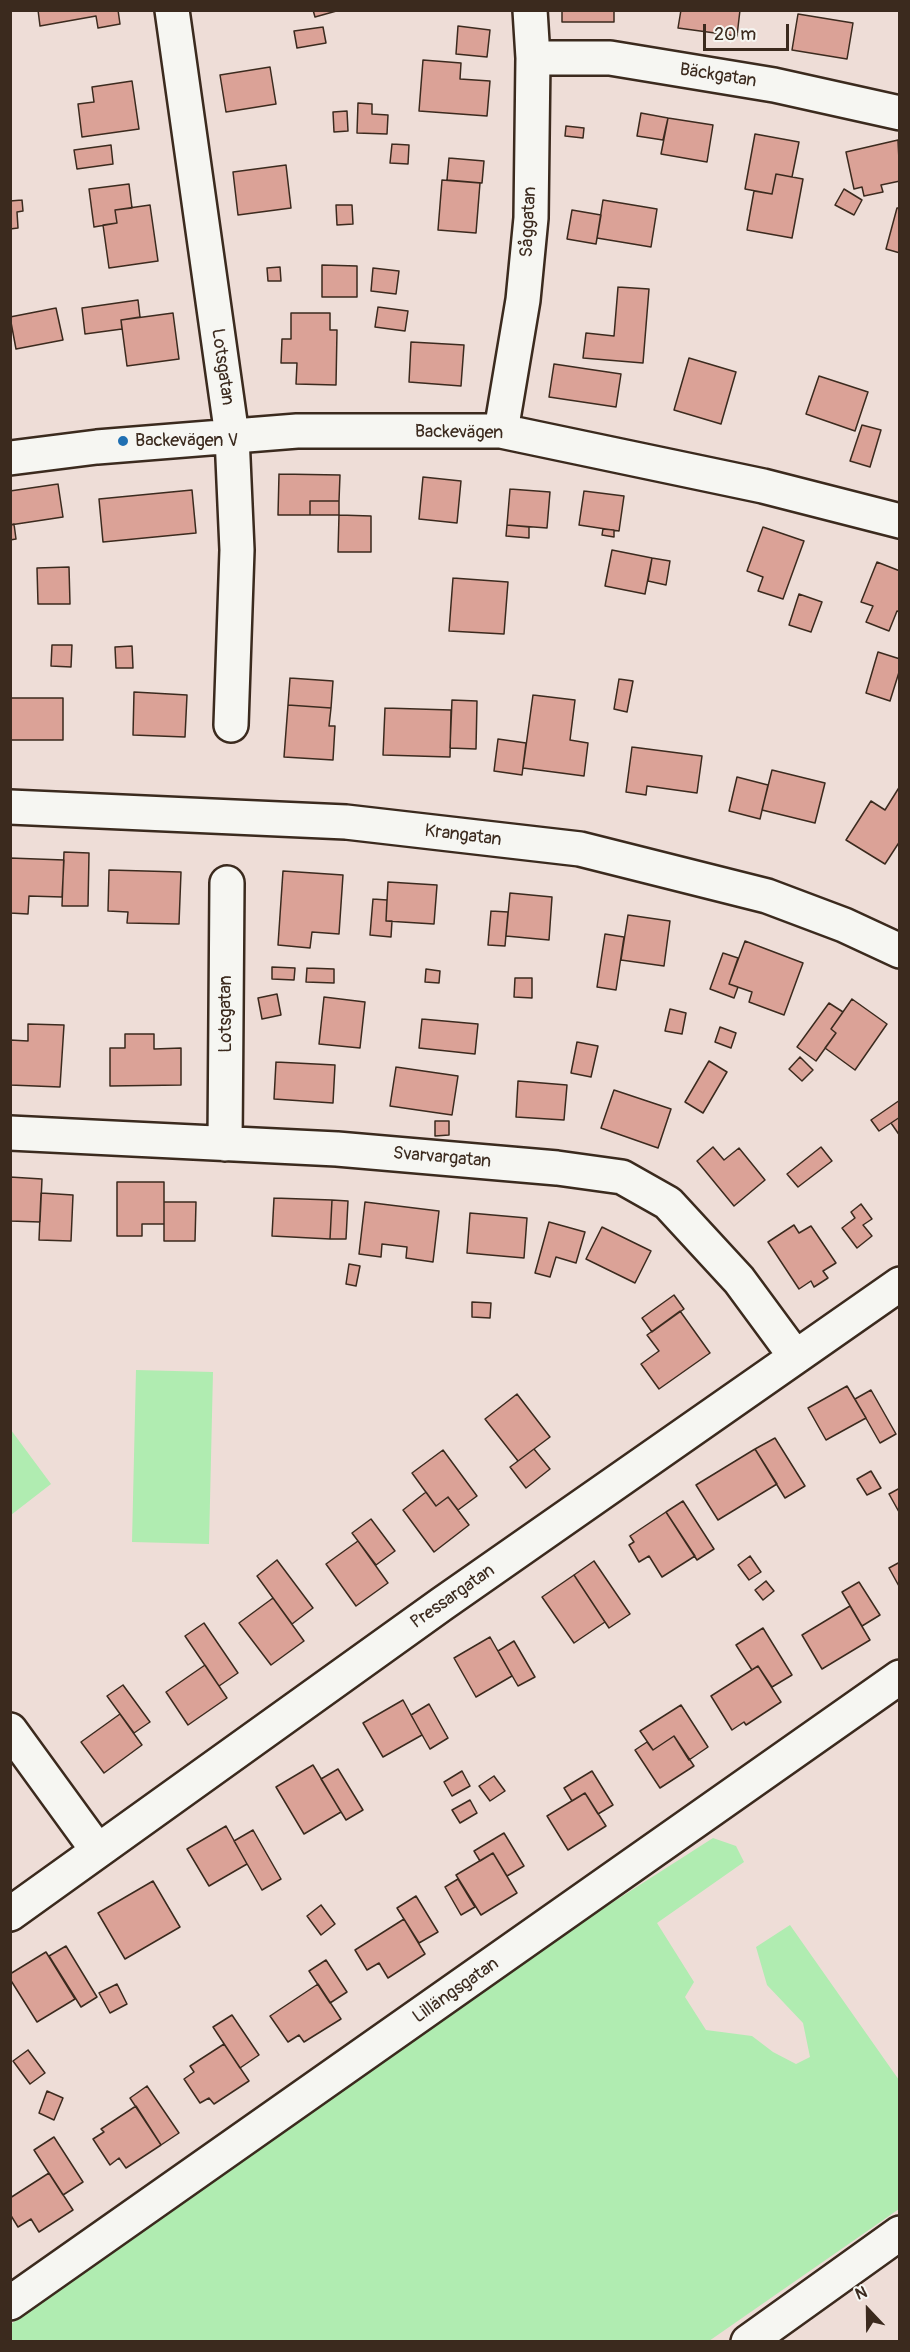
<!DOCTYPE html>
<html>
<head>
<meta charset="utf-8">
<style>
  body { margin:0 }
  #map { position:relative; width:910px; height:2352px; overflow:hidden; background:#eeddd7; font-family:Pangolin,sans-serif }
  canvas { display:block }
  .frame { position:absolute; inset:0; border:12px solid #3b2a1e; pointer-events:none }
  .north { position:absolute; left:838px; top:2280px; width:60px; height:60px; -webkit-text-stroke:4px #f6f6f2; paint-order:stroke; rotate:338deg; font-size:16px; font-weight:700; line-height:24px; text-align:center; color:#3b2a1e }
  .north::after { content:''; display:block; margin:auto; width:21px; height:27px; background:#3b2a1e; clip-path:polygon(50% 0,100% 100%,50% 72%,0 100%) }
  .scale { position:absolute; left:703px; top:24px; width:86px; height:27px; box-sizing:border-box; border:3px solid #3b2a1e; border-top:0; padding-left:8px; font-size:18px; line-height:21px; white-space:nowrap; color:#3b2a1e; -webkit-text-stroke:4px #f6f6f2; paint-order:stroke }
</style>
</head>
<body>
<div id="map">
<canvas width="910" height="2352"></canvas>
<div class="frame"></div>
<div class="north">N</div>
<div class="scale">20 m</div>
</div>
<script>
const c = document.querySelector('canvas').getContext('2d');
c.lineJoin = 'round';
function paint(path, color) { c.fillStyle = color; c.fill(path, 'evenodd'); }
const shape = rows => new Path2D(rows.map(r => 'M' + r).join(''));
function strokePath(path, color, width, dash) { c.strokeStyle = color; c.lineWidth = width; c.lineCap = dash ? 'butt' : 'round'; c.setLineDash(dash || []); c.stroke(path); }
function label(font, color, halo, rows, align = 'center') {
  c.font = font + ' Pangolin,sans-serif'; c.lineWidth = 5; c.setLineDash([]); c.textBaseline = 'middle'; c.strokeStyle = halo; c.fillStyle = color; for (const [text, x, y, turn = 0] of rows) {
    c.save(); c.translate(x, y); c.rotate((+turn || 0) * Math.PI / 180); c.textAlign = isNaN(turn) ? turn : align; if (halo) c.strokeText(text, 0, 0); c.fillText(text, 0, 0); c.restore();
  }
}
paint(shape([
  [136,1370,213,1372,209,1544,132,1542],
  [11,1430,51,1484,11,1515],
  [713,1838,736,1846,744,1862,657,1923,694,1982,685,1997,706,2030,752,2036,773,2052,796,2064,810,2057,803,2023,767,1985,756,1947,790,1925,899,2080,899,2209,709,2341,11,2342,11,2324,546,1945]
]), '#b0ecb1');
const building = shape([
  [38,10,118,10,120,24,98,28,96,16,40,26,38,10],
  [313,10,340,10,315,17,313,10],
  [562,10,614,10,614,22,562,22,562,10],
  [681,10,740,10,737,36,678,28,681,10],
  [798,14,853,23,847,59,792,50,798,14],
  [458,26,490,30,487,57,456,54,458,26],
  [323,27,326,43,297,48,294,31,323,27],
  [423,60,461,63,460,79,490,81,487,116,419,111,423,60],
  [270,67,276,104,226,112,220,75,270,67],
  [132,81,139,129,82,137,78,104,94,102,92,87,132,81],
  [358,103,372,104,372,114,388,115,387,134,357,133,358,103],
  [347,111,348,131,334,132,333,112,347,111],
  [641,113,668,118,663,140,637,136,641,113],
  [668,118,713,125,707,162,661,154,668,118],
  [566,126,584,128,583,138,565,136,566,126],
  [755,134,799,142,792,177,776,174,772,194,745,189,755,134],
  [898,140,900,181,881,185,883,192,864,196,862,187,854,189,846,152,898,140],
  [392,144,409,145,408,164,390,163,392,144],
  [111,145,113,164,77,169,74,150,111,145],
  [449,158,484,161,482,183,447,180,449,158],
  [286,165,291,208,238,215,233,172,286,165],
  [776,174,803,179,792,238,747,230,754,191,772,194,776,174],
  [442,180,480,183,476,233,438,230,442,180],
  [129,184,132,208,115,210,117,223,94,227,89,189,129,184],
  [844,189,862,200,854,215,835,205,844,189],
  [22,200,23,211,17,212,18,228,10,229,10,201,22,200],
  [603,200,657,209,651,247,597,238,603,200],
  [150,205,158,261,109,268,103,225,117,223,115,210,150,205],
  [336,205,352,205,353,224,337,225,336,205],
  [897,208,900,208,900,253,886,249,897,208],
  [572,210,601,215,596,244,567,239,572,210],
  [322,265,357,266,357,297,322,297,322,265],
  [280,267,281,281,268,281,267,268,280,267],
  [373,268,399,271,396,294,371,291,373,268],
  [618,287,649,289,643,363,583,358,586,333,614,336,618,287],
  [138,300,140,317,121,320,122,329,85,334,82,308,138,300],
  [378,307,408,311,405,331,375,327,378,307],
  [56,308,63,340,16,349,10,317,56,308],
  [173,313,179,359,127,366,121,320,173,313],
  [291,313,330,313,330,330,337,330,336,385,296,384,297,363,281,363,282,339,291,339,291,313],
  [411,342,464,345,461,386,409,382,411,342],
  [689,358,736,372,721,424,674,410,689,358],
  [554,364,621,374,616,407,549,397,554,364],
  [819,376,868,392,855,431,806,414,819,376],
  [862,425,881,430,870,467,850,461,862,425],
  [279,474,340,475,339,501,310,501,310,515,278,515,279,474],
  [423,477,461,481,457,523,419,519,423,477],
  [58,484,63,517,10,525,10,491,58,484],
  [510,489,550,492,547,528,507,525,510,489],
  [192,490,196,533,103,542,99,499,192,490],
  [584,491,624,496,619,531,579,525,584,491],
  [310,501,339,501,339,515,310,515,310,501],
  [339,515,371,516,371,552,338,552,339,515],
  [14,524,16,539,10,540,10,525,14,524],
  [507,525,529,527,529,538,506,536,507,525],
  [763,527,804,541,783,599,758,591,763,577,747,571,763,527],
  [603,529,614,530,614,537,602,535,603,529],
  [612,550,652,558,645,594,605,586,612,550],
  [652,558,670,561,666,585,648,581,652,558],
  [877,562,900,571,900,612,897,611,889,631,866,622,873,606,861,602,877,562],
  [69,567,70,604,38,604,37,568,69,567],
  [453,578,508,582,504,634,449,631,453,578],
  [799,594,822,602,811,632,789,625,799,594],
  [52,645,72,645,71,667,51,666,52,645],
  [132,646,133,668,116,668,115,647,132,646],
  [878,652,900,659,900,669,890,701,866,693,878,652],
  [290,678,333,681,331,708,288,705,290,678],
  [619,679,633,681,627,712,614,709,619,679],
  [134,692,187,695,185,737,133,735,134,692],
  [533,695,575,700,570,740,588,743,584,776,523,768,533,695],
  [10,698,63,698,63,740,10,740,10,698],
  [452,700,477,701,476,749,450,748,452,700],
  [288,705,331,708,329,726,335,726,333,760,284,757,288,705],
  [385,708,451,710,450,757,383,755,385,708],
  [498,739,526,743,522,775,494,771,498,739],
  [632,747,702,756,697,793,647,786,646,795,626,792,632,747],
  [772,770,825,783,815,823,762,810,772,770],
  [737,777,768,785,760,819,729,811,737,777],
  [900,786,900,841,885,864,846,840,871,801,885,810,900,786],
  [64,852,89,853,88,906,62,906,64,852],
  [10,858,64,860,62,897,29,896,28,914,10,913,10,858],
  [109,870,181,872,179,924,127,923,128,912,108,911,109,870],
  [283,871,343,875,339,934,312,932,310,948,278,945,283,871],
  [388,882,437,885,434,924,386,921,388,882],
  [510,893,552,897,549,940,506,936,510,893],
  [373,899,387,900,386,921,392,921,391,937,370,935,373,899],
  [491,911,508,912,505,946,488,945,491,911],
  [628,915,670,921,664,966,621,960,628,915],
  [605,934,624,937,616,990,597,987,605,934],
  [745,941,803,963,784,1015,749,1002,752,992,729,984,745,941],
  [723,953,738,958,729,984,738,987,734,998,710,989,723,953],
  [272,967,295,968,294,980,272,979,272,967],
  [307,968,334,969,334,983,306,982,307,968],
  [426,969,440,971,439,983,425,982,426,969],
  [515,978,532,978,532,998,514,997,515,978],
  [277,994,281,1015,262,1019,258,998,277,994],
  [324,997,365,1002,360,1048,319,1044,324,997],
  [852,999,887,1024,855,1070,825,1048,836,1033,831,1029,852,999],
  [829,1003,843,1012,831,1029,836,1033,816,1061,797,1047,829,1003],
  [670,1009,686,1013,682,1034,665,1031,670,1009],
  [422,1019,478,1024,475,1054,419,1048,422,1019],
  [28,1024,64,1025,60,1087,10,1085,10,1040,28,1041,28,1024],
  [720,1027,736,1033,731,1048,715,1042,720,1027],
  [125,1034,154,1034,154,1049,181,1048,181,1085,110,1086,110,1048,125,1048,125,1034],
  [577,1042,598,1046,591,1077,571,1073,577,1042],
  [800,1057,813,1070,802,1081,789,1069,800,1057],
  [709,1061,727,1072,703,1113,685,1102,709,1061],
  [276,1062,335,1065,333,1103,274,1099,276,1062],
  [396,1067,458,1076,452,1115,390,1106,396,1067],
  [518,1081,567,1085,564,1120,516,1117,518,1081],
  [614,1090,671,1109,658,1148,601,1128,614,1090],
  [900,1100,900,1117,879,1131,871,1120,900,1100],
  [900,1117,900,1136,891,1123,900,1117],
  [435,1121,449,1121,449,1135,435,1136,435,1121],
  [713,1147,724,1160,739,1148,765,1180,734,1206,697,1161,713,1147],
  [821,1147,832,1161,798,1187,787,1174,821,1147],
  [10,1177,42,1179,40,1222,10,1221,10,1177],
  [117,1182,164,1182,164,1224,142,1224,142,1236,117,1236,117,1182],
  [41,1193,73,1195,71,1241,39,1240,41,1193],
  [274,1198,332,1200,330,1239,272,1236,274,1198],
  [332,1200,348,1201,346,1239,330,1239,332,1200],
  [164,1202,196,1202,195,1241,164,1241,164,1202],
  [365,1202,439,1211,433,1262,406,1258,407,1247,382,1244,381,1257,359,1254,365,1202],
  [861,1204,872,1219,863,1225,872,1236,857,1248,842,1228,855,1218,851,1212,861,1204],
  [470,1213,527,1218,524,1258,467,1253,470,1213],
  [549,1222,585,1232,576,1263,556,1257,550,1277,535,1273,549,1222],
  [794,1225,799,1233,811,1226,836,1263,823,1271,828,1278,814,1287,811,1281,799,1289,768,1242,794,1225],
  [602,1227,651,1251,635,1283,586,1259,602,1227],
  [349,1264,360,1266,356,1286,346,1284,349,1264],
  [674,1295,684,1309,652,1332,642,1318,674,1295],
  [472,1302,491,1303,490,1318,472,1317,472,1302],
  [680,1311,710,1353,659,1389,641,1364,659,1351,647,1335,680,1311],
  [847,1386,866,1418,826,1440,808,1408,847,1386],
  [871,1390,896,1434,880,1443,855,1399,871,1390],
  [517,1394,550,1437,518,1461,485,1419,517,1394],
  [775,1438,805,1486,785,1498,755,1449,775,1438],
  [534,1449,550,1469,526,1488,510,1467,534,1449],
  [755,1449,777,1484,718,1520,696,1485,755,1449],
  [443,1450,477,1496,458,1510,448,1497,436,1506,412,1473,443,1450],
  [871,1471,881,1488,867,1495,857,1479,871,1471],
  [900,1488,900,1512,899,1512,889,1494,900,1488],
  [426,1492,436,1506,448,1497,469,1525,434,1552,403,1510,426,1492],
  [683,1501,714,1549,697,1560,666,1512,683,1501],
  [666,1512,695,1556,662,1577,649,1556,639,1562,629,1545,634,1542,630,1536,666,1512],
  [371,1519,395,1551,376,1565,352,1533,371,1519],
  [358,1541,388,1583,356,1606,326,1564,358,1541],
  [750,1556,761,1572,749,1580,738,1565,750,1556],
  [277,1560,313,1608,292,1624,257,1576,277,1560],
  [594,1561,630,1614,609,1628,574,1575,594,1561],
  [900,1562,900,1588,889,1568,900,1562],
  [574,1575,605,1622,574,1643,542,1597,574,1575],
  [766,1581,774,1591,763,1600,755,1590,766,1581],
  [859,1582,880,1615,862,1626,842,1592,859,1582],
  [273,1598,304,1641,271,1665,239,1623,273,1598],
  [850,1606,870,1640,822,1669,802,1635,850,1606],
  [204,1623,238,1673,219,1686,185,1636,204,1623],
  [763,1628,792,1675,772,1687,758,1666,752,1670,736,1645,763,1628],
  [490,1637,512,1676,476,1697,454,1658,490,1637],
  [514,1641,535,1677,518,1686,498,1651,514,1641],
  [205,1665,227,1698,188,1725,166,1692,205,1665],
  [758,1666,781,1702,746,1725,744,1722,732,1730,711,1696,758,1666],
  [123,1685,150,1722,134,1733,107,1696,123,1685],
  [403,1700,422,1735,383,1757,363,1723,403,1700],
  [429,1704,448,1738,430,1749,411,1715,429,1704],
  [681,1705,708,1747,689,1760,674,1736,653,1750,640,1731,681,1705],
  [120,1714,142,1745,104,1773,81,1742,120,1714],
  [674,1736,694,1766,660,1788,635,1750,647,1742,653,1750,674,1736],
  [313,1765,341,1812,304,1834,276,1787,313,1765],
  [338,1769,363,1810,346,1820,321,1779,338,1769],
  [462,1771,470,1786,452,1796,444,1782,462,1771],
  [592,1771,613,1805,598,1814,585,1793,572,1801,564,1788,592,1771],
  [494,1776,505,1791,490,1801,479,1786,494,1776],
  [585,1793,606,1826,568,1850,547,1816,585,1793],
  [470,1800,477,1813,460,1823,452,1810,470,1800],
  [226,1826,247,1864,209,1886,187,1849,226,1826],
  [253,1830,281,1879,262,1890,234,1841,253,1830],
  [504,1833,524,1866,507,1876,493,1853,480,1861,474,1851,504,1833],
  [493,1853,517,1893,481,1915,456,1875,493,1853],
  [458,1879,475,1907,461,1915,445,1887,458,1879],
  [153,1881,180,1927,125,1959,98,1913,153,1881],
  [416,1896,438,1932,419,1943,397,1908,416,1896],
  [321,1905,335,1924,321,1935,307,1916,321,1905],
  [404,1919,425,1954,388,1978,379,1963,367,1970,355,1950,404,1919],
  [66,1946,97,1997,81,2007,49,1956,66,1946],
  [46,1952,75,1999,37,2022,10,1979,10,1974,46,1952],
  [326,1960,347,1992,330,2003,309,1971,326,1960],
  [117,1984,127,2004,110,2013,99,1993,117,1984],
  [318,1984,341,2019,304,2042,299,2035,288,2042,270,2016,318,1984],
  [232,2015,259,2055,240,2068,213,2027,232,2015],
  [224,2044,249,2081,214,2104,209,2098,200,2103,184,2079,194,2072,190,2066,224,2044],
  [28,2050,45,2073,30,2084,13,2061,28,2050],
  [147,2086,179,2133,161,2145,130,2098,147,2086],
  [47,2091,63,2098,54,2120,39,2113,47,2091],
  [136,2106,161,2145,126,2168,119,2158,110,2165,93,2139,104,2132,101,2129,136,2106],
  [54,2137,83,2182,63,2195,34,2150,54,2137],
  [49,2173,73,2210,39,2232,31,2219,18,2227,10,2214,10,2198,49,2173]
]);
paint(building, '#dba297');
strokePath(building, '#3b2a1e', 1.5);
const minor = shape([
  [172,10,232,436,237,550,231,725],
  [533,58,610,58,774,85,900,113],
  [501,431,523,300,531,218,533,58,530,10],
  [10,458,97,447,297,431,501,431,763,486,900,521],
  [10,807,346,822,580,849,767,896,844,925,900,951],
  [10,1133,337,1149,557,1168,622,1177,668,1203,739,1280,795,1356],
  [225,1144,227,883],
  [10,1730,98,1851],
  [10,1914,442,1604,900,1284],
  [10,2303,900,1677],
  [748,2342,900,2233]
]);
strokePath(minor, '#3b2a1e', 38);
strokePath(minor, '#f6f6f2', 33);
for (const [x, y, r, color] of [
  [123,441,6,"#1f6fb2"]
]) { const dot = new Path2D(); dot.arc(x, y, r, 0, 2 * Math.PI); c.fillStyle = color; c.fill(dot); strokePath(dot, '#f6f6f2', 2); }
label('18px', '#3b2a1e', '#f6f6f2', [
  ["Bäckgatan",718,76,9],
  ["Såggatan",529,222,-87],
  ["Lotsgatan",222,367,82],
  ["Backevägen",459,433,1],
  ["Krangatan",463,836,7],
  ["Lotsgatan",226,1014,-90],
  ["Svarvargatan",442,1158,5],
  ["Pressargatan",453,1597,-35],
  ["Lillängsgatan",456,1991,-35]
]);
label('18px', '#3b2a1e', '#f6f6f2', [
  ["Backevägen V",135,441]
], 'left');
</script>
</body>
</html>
